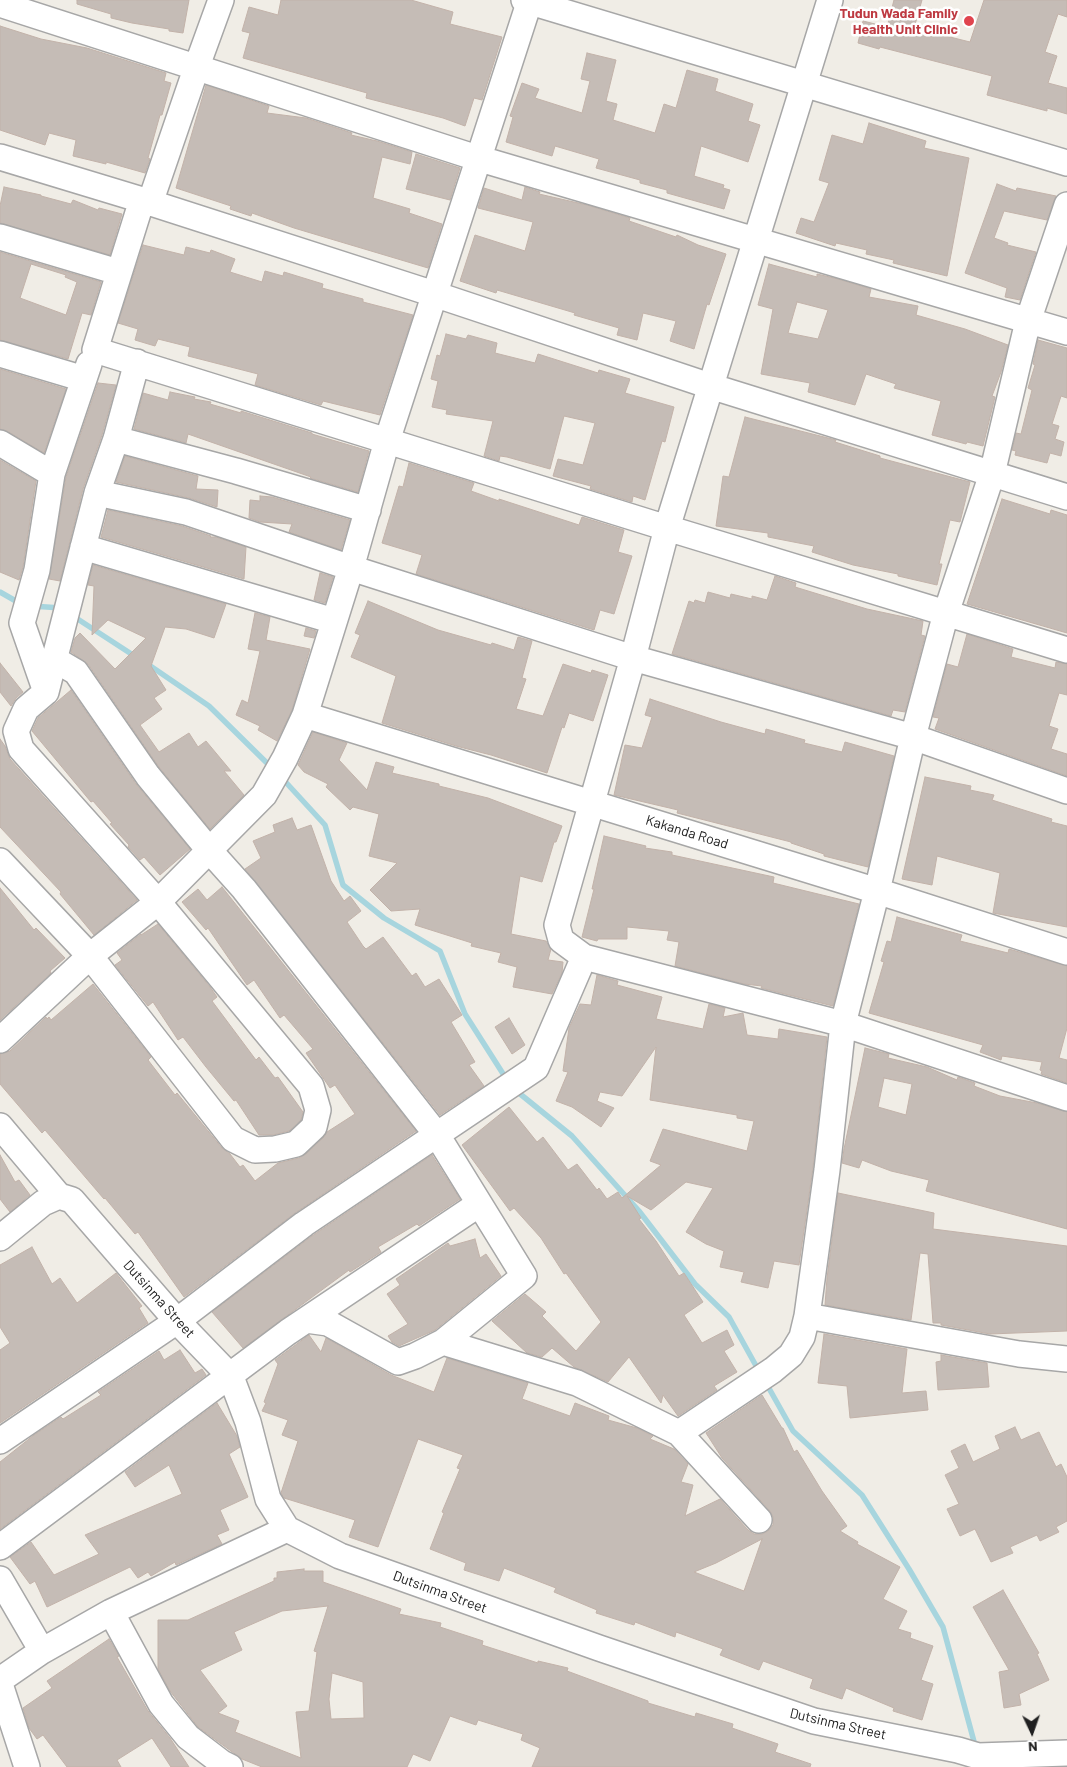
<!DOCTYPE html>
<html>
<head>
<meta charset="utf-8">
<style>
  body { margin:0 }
  #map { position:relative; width:1067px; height:1767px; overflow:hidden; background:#f0ede6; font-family:Barlow,sans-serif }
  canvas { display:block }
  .north { position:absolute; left:1007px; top:1707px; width:50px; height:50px; -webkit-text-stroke:4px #fff; paint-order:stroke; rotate:177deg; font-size:14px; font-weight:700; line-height:20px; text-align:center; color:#202020 }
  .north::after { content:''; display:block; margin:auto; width:18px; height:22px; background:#202020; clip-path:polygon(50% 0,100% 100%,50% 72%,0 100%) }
</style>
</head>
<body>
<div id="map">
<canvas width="1067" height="1767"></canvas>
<div class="north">N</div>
</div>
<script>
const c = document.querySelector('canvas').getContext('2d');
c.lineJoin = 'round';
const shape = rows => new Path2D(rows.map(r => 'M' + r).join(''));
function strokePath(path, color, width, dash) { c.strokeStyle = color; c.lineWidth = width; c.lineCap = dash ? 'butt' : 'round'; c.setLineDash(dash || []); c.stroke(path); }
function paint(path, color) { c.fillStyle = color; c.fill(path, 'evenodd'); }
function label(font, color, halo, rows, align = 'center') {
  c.font = font + ' Barlow,sans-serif'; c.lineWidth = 5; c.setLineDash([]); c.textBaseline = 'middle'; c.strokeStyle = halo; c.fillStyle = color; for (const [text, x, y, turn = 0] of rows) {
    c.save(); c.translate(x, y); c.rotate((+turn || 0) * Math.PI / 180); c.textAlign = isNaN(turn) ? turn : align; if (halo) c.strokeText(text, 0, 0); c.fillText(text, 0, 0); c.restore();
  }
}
strokePath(shape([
  [0,592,21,604],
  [32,606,61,608],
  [73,616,136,657],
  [146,663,209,706,273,769],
  [281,777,325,825,343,885,384,918,440,951,465,1014,507,1080],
  [514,1089,572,1136,639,1211,695,1284,729,1317,760,1373],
  [766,1383,793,1431,862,1495,909,1569,943,1627,976,1749]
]), '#a7d5de', 5.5);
const building = shape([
  [77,0,189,0,183,33,169,31,169,29,132,23,111,18,111,14,77,4,77,0],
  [281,0,411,0,453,12,450,24,502,37,482,100,474,98,465,126,443,118,366,98,367,93,243,58,250,33,242,31,249,7,278,15,281,0],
  [894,0,922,0,914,28,970,42,984,0,1067,0,1067,17,1058,14,1045,52,1057,56,1048,83,1067,88,1067,114,1047,108,1047,111,987,95,992,76,880,47,879,49,858,43,863,21,887,27,894,0],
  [0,26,41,39,87,48,166,73,164,81,171,83,162,115,160,115,148,158,150,159,145,173,106,162,106,164,73,156,76,140,49,133,45,145,0,130,0,26],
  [587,53,616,60,606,101,617,104,613,120,655,133,664,104,676,108,687,70,718,79,715,91,753,104,748,121,760,125,748,162,701,146,694,176,724,185,723,188,730,190,724,209,667,193,667,190,640,183,640,180,596,168,599,159,555,146,552,156,506,142,513,117,510,116,522,83,539,89,535,98,582,113,590,81,581,79,587,53],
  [206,85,269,106,267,113,306,118,352,133,351,135,377,141,412,152,410,164,382,157,373,198,410,209,409,213,442,224,428,268,294,228,252,213,251,216,230,209,231,206,176,188,206,85],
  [869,123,926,141,924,148,969,158,947,276,893,263,894,260,866,254,867,250,836,243,835,246,796,233,801,218,814,222,829,183,819,180,832,135,863,144,869,123],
  [416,154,460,168,450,200,406,189,416,154],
  [997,184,1016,191,1017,188,1056,196,1047,220,1004,211,994,238,1008,243,1007,245,1036,252,1020,300,1005,297,1007,288,965,273,997,184],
  [4,187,41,195,41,196,71,204,73,200,98,210,99,208,122,214,110,255,0,223,0,206,4,187],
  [525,187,540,192,539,194,587,205,630,218,629,221,676,237,677,235,698,245,726,254,709,305,707,304,694,349,670,341,676,321,643,313,637,340,617,335,619,328,574,315,575,313,497,290,496,293,460,281,475,235,525,251,533,222,478,208,484,188,522,200,525,187],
  [143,245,184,255,186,247,210,253,211,250,235,259,230,272,262,282,265,271,283,276,284,272,323,284,322,288,363,299,363,302,413,315,380,415,323,401,321,405,255,385,258,374,188,356,190,347,158,339,155,346,135,340,138,329,118,323,143,245],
  [0,252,101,282,91,315,82,313,68,359,0,340,0,252],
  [31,264,66,275,65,277,77,282,66,315,20,298,31,264],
  [769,264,817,277,817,274,838,279,871,289,869,297,918,306,916,315,965,329,1008,345,1001,372,992,396,995,397,983,446,967,442,966,444,932,435,941,401,894,388,896,384,866,374,855,405,808,392,810,383,761,374,773,309,758,305,769,264],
  [797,302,828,310,818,339,788,333,797,302],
  [446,334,466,339,468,335,497,343,495,353,535,363,538,354,598,373,599,370,630,379,625,393,674,407,665,442,662,441,645,500,633,496,632,502,590,489,591,486,553,476,558,459,583,465,595,423,564,416,550,469,507,457,500,456,499,461,484,456,493,421,446,414,447,410,432,407,438,381,431,379,437,355,440,356,446,334],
  [1038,340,1067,348,1067,398,1061,396,1052,424,1059,426,1055,439,1064,442,1061,456,1050,453,1047,463,1015,455,1016,451,1012,450,1016,433,1021,434,1032,390,1028,388,1035,365,1033,364,1038,340],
  [0,369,66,389,44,453,7,431,0,429,0,369],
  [98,383,116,385,102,435,83,489,60,581,49,579,66,477,98,383],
  [170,392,195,397,194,399,211,402,210,404,241,413,241,411,312,433,312,434,369,451,358,492,310,478,311,477,188,434,186,443,134,429,143,393,168,400,170,392],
  [745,417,836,440,835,442,880,456,880,458,970,482,960,522,950,520,939,564,942,564,937,585,898,576,898,574,853,565,812,552,814,546,768,537,768,533,716,526,723,476,729,477,745,417],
  [125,456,198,476,196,489,218,490,217,507,189,498,116,482,125,456],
  [0,460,36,481,23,567,19,580,0,572,0,460],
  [409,463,474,483,471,491,499,501,499,499,579,525,582,517,624,530,618,552,632,556,614,614,600,610,594,630,416,574,422,555,382,543,399,486,403,487,409,463],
  [260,496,272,497,350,520,341,550,289,532,292,524,260,522,249,518,250,500,260,501,260,496],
  [1002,499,1050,514,1051,510,1067,515,1067,633,967,604,1002,499],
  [108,510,182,526,211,536,210,537,216,537,246,547,244,579,101,537,108,510],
  [93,565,226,604,214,638,186,629,165,627,151,666,166,690,154,698,162,709,140,725,159,752,189,733,198,747,206,741,231,771,224,771,244,795,210,829,159,767,88,664,71,652,75,638,80,633,115,669,146,638,108,620,92,635,94,586,88,585,93,565],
  [320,573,333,577,325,603,314,600,320,573],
  [775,576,796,583,795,587,867,609,923,621,921,635,925,636,905,712,893,710,891,716,672,654,689,601,694,603,695,600,705,603,708,592,730,598,731,594,752,599,752,596,767,600,775,576],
  [368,601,438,630,491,645,492,643,514,650,518,637,532,641,522,678,526,679,516,709,543,716,563,664,591,673,592,670,608,675,593,721,569,713,564,728,562,727,547,773,491,755,456,746,382,723,396,676,351,657,360,635,355,633,368,601],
  [255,613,270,617,266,640,310,649,292,710,277,741,258,730,260,726,236,715,242,700,248,703,260,651,248,649,255,613],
  [306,628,316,631,314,638,304,636,306,628],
  [967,634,1013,649,1011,657,1055,668,1056,662,1067,664,1067,695,1059,693,1049,726,1058,729,1051,749,1067,754,1067,776,935,729,939,718,933,717,947,664,958,667,967,634],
  [0,663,23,692,16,698,11,706,0,692,0,663],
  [71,690,136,784,190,849,160,875,144,857,140,860,128,847,129,845,110,824,112,823,93,801,91,802,32,731,38,718,71,690],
  [650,699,721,722,765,734,766,729,805,740,804,743,842,752,845,742,894,756,868,867,824,856,824,854,791,843,791,842,677,813,678,810,614,795,625,745,642,748,652,717,645,715,650,699],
  [313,732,347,743,339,760,367,790,376,762,394,767,392,773,439,784,439,786,488,798,562,826,556,842,554,842,542,882,520,876,511,934,546,941,551,949,548,960,563,962,562,973,552,994,513,987,517,967,498,962,501,953,471,946,472,943,415,925,420,909,391,911,370,890,397,863,369,856,379,814,353,807,350,810,326,787,328,784,304,772,298,765,313,732],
  [0,739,5,746,10,759,137,900,94,935,60,894,61,892,0,827,0,739],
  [925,777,971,786,970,790,994,795,992,800,1052,819,1051,822,1067,826,1067,927,993,913,1000,873,937,856,932,885,902,879,925,777],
  [292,818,297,830,311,825,331,881,344,901,350,896,361,911,347,922,363,946,366,949,383,937,412,976,416,973,425,987,439,979,462,1015,451,1022,475,1062,469,1065,484,1086,440,1115,245,869,261,858,253,841,275,832,273,825,292,818],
  [604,836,646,846,645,848,672,852,672,855,774,877,773,883,859,904,833,1006,761,988,762,986,744,984,675,966,679,942,667,940,669,931,627,927,627,939,598,939,597,941,582,937,594,889,592,889,604,836],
  [222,887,416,1131,295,1213,184,1297,138,1232,135,1234,105,1198,104,1199,45,1130,42,1133,0,1084,0,1054,10,1051,46,1017,47,1019,49,1017,51,1020,93,984,151,1057,148,1060,175,1095,177,1093,222,1148,230,1154,240,1167,243,1165,255,1181,278,1163,299,1158,306,1154,324,1137,327,1132,355,1114,335,1085,330,1088,306,1053,313,1049,284,1015,280,1018,254,980,247,985,208,928,206,930,182,902,198,889,207,900,222,887],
  [0,888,34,930,36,928,65,958,50,971,51,973,0,1020,0,888],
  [897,917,962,935,960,941,1008,953,1009,949,1067,966,1067,1028,1059,1058,1067,1060,1067,1083,1041,1074,1042,1071,1040,1070,1042,1062,1002,1056,1001,1060,980,1052,983,1045,869,1013,884,962,881,961,887,941,891,942,897,917],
  [158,924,210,987,217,997,212,1001,256,1060,259,1057,275,1078,278,1077,303,1112,301,1120,289,1131,273,1135,259,1135,236,1100,234,1101,206,1067,183,1037,178,1040,153,1002,148,1006,115,965,122,960,117,953,141,934,141,935,158,924],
  [597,975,618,981,617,985,662,997,656,1019,703,1029,709,1004,725,1008,723,1017,743,1013,747,1035,778,1039,779,1029,827,1037,813,1168,799,1265,774,1261,768,1288,741,1282,744,1272,720,1267,724,1251,706,1244,686,1232,713,1188,686,1182,651,1210,627,1196,641,1218,639,1219,656,1241,679,1276,684,1273,703,1302,684,1315,702,1343,727,1330,734,1345,724,1351,737,1372,714,1386,717,1390,678,1416,663,1395,661,1403,629,1357,608,1382,574,1367,552,1348,542,1357,527,1353,492,1321,525,1294,546,1312,542,1316,576,1351,601,1322,566,1273,564,1274,541,1238,514,1208,510,1211,462,1145,509,1107,537,1142,543,1137,568,1170,577,1164,597,1190,599,1188,607,1199,618,1192,622,1198,661,1165,650,1161,663,1129,747,1151,754,1121,737,1118,737,1115,650,1100,656,1047,622,1096,600,1092,597,1101,614,1108,601,1127,572,1107,556,1101,568,1072,563,1071,569,1028,580,1004,591,1005,597,975],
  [509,1018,525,1045,512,1054,495,1027,509,1018],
  [865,1048,889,1054,888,1058,927,1067,957,1080,958,1077,975,1083,974,1086,1000,1096,1037,1103,1067,1112,1067,1229,926,1191,929,1180,891,1171,862,1160,859,1168,842,1163,844,1149,865,1048],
  [884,1078,912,1084,906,1115,878,1107,884,1078],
  [0,1155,15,1182,19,1180,30,1195,10,1212,0,1199,0,1155],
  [432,1155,460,1199,419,1226,417,1224,378,1247,381,1252,350,1272,349,1270,243,1348,212,1312,312,1236,432,1155],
  [838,1193,934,1213,933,1229,1067,1246,1067,1331,990,1334,941,1325,941,1323,933,1323,928,1254,920,1253,911,1320,825,1305,827,1278,838,1193],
  [475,1239,480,1258,486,1254,501,1276,435,1330,399,1346,392,1342,388,1336,408,1324,387,1294,400,1285,396,1279,448,1243,450,1246,475,1239],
  [32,1247,52,1284,60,1278,77,1303,116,1273,142,1306,139,1308,148,1323,0,1423,0,1350,10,1343,0,1327,0,1265,32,1247],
  [824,1334,907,1349,902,1393,926,1391,928,1410,850,1418,847,1386,818,1383,824,1334],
  [309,1335,321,1352,326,1338,391,1375,434,1392,447,1358,528,1383,522,1399,570,1416,575,1403,609,1416,608,1420,637,1428,653,1436,650,1439,674,1449,688,1464,681,1482,693,1485,685,1516,720,1499,748,1530,754,1534,762,1534,768,1531,773,1525,773,1517,770,1511,722,1458,706,1433,762,1395,782,1428,783,1428,794,1452,797,1450,822,1491,847,1526,840,1531,858,1542,857,1544,900,1567,883,1599,907,1611,898,1629,911,1633,910,1638,933,1646,921,1680,933,1684,922,1720,893,1711,894,1708,846,1688,842,1699,810,1688,813,1679,763,1661,759,1670,720,1655,723,1649,676,1632,675,1637,635,1622,634,1625,596,1613,597,1610,554,1592,556,1588,504,1568,499,1581,464,1570,466,1563,430,1549,444,1513,442,1512,460,1469,457,1468,463,1455,418,1439,378,1547,349,1537,355,1520,284,1498,281,1493,298,1441,282,1435,288,1420,262,1411,266,1403,264,1402,278,1364,275,1360,309,1335],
  [762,1539,744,1591,694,1572,716,1563,762,1539],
  [180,1350,195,1373,202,1369,206,1375,0,1529,0,1462,34,1435,61,1417,63,1419,101,1395,98,1392,159,1351,164,1360,180,1350],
  [941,1355,987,1363,989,1387,938,1390,936,1362,941,1361,941,1355],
  [217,1403,237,1436,240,1447,229,1454,248,1497,220,1510,229,1530,217,1535,222,1544,176,1565,175,1562,151,1576,148,1572,138,1578,130,1567,47,1607,35,1581,30,1584,10,1557,31,1542,54,1575,99,1554,85,1535,182,1494,169,1465,135,1487,125,1472,217,1403],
  [1015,1427,1021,1440,1039,1432,1056,1467,1061,1464,1067,1477,1067,1521,1056,1527,1059,1532,1040,1541,1037,1535,1010,1547,1013,1553,991,1562,975,1529,960,1536,947,1509,959,1504,945,1475,959,1468,951,1451,965,1444,973,1462,1000,1449,995,1436,1015,1427],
  [304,1569,304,1571,323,1571,323,1582,401,1609,399,1614,441,1623,440,1627,483,1641,482,1645,538,1663,538,1661,568,1668,567,1671,648,1701,648,1703,695,1717,696,1713,733,1724,732,1728,778,1744,775,1752,811,1764,810,1767,532,1767,540,1748,521,1740,523,1734,478,1720,476,1725,450,1716,430,1761,413,1754,407,1767,262,1767,242,1759,198,1727,170,1691,158,1669,158,1620,188,1620,274,1581,274,1578,277,1578,277,1572,304,1569],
  [328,1606,314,1651,317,1652,309,1711,296,1712,301,1758,235,1732,239,1721,218,1713,227,1706,200,1670,242,1650,234,1632,282,1611,328,1606],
  [332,1673,363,1682,364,1718,331,1719,329,1699,332,1673],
  [1003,1590,1039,1653,1037,1654,1049,1680,1019,1694,1021,1705,1004,1708,999,1672,1009,1670,973,1607,1003,1590],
  [109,1639,119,1656,117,1657,148,1711,170,1738,189,1767,171,1767,152,1738,117,1760,121,1767,67,1767,43,1735,37,1739,29,1728,23,1708,52,1688,47,1681,109,1639]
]);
paint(building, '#c5bcb6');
strokePath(building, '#c2b2a9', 1);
const minor = shape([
  [524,0,1067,163],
  [830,0,667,528,633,658,557,925,561,940,584,957,843,1024,1067,1098],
  [0,4,477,158,1067,332],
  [0,157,142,200,434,294,710,386,1067,497],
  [142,200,95,350,667,528,1067,650],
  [150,203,197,66,221,0],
  [0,237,118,272],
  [0,354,84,379,89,364],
  [116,439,236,471,368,510],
  [0,443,52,474],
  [97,493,186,512,351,568,633,658,913,737,1067,791],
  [83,547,334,621],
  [54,659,76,672,148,776,209,850,244,889,437,1135,524,1276,443,1342,415,1356,398,1362,328,1323,306,1320],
  [46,692,22,623,37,570,52,474,84,379],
  [305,715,877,891,1067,952],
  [0,861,90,956,233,1139,255,1150,275,1149,296,1144,314,1127,318,1110,311,1086,158,902,21,749,16,731,26,709,46,692,97,493,116,439,137,362],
  [0,1040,90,956,158,902,264,795,285,758,305,715,351,568,387,441,530,0],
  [0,1126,59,1196],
  [0,1238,43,1203,59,1196,72,1200,177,1321,231,1377,248,1422,268,1499,287,1529,340,1556,599,1648,814,1721,958,1750,978,1756,1067,1753],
  [807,1316,1019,1354,1067,1359],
  [443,1342,577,1383,679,1433,759,1520],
  [679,1433,773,1370,791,1355,802,1337,807,1316,827,1170,843,1024,877,891,913,737,946,613,992,474,1028,321,1067,205],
  [0,1441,177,1321,304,1224,536,1068,584,957],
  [0,1547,288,1332,479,1204],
  [0,1579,42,1651],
  [111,1612,161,1704,188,1737,222,1763,230,1767],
  [0,1680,42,1651,111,1612,287,1529],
  [0,1684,27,1767]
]);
strokePath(minor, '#a7a7a7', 28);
strokePath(minor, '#fff', 25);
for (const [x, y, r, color] of [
  [969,21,6,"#e0444e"]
]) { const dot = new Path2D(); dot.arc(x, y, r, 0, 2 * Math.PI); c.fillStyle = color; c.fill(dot); strokePath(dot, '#fff', 2); }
label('bold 14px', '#be3a42', '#fff', [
  ["Tudun Wada Family",958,13],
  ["Health Unit Clinic",958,29]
], 'right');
label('14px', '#202020', '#fff', [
  ["Kakanda Road",687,832,17],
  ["Dutsinma Street",159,1299,48],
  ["Dutsinma Street",440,1592,20],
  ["Dutsinma Street",838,1724,13]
]);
</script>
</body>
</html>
